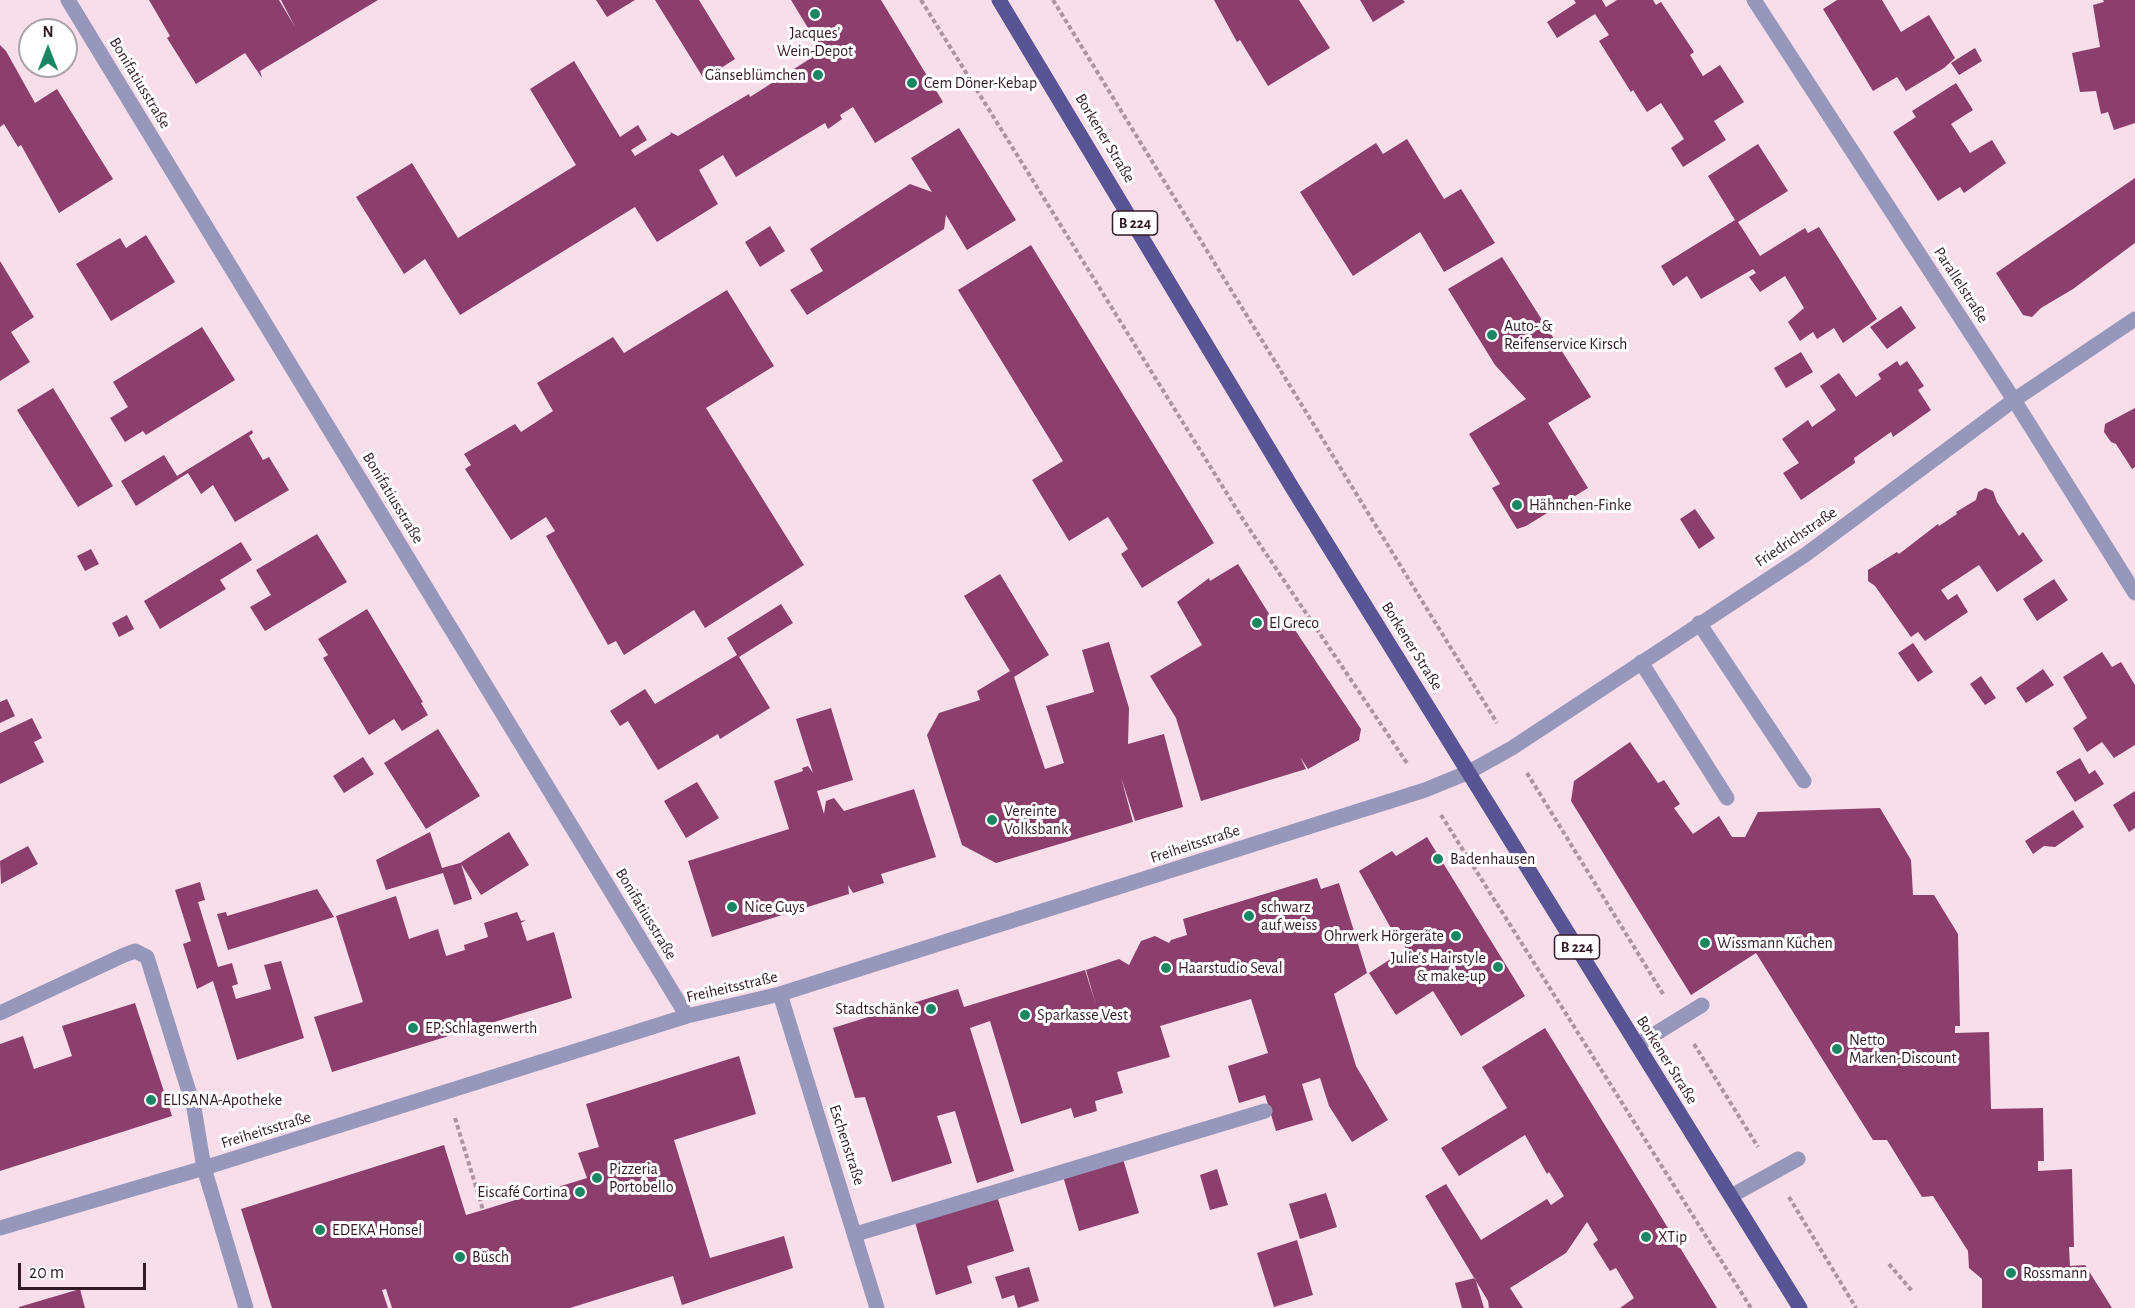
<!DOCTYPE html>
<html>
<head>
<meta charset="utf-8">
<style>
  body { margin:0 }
  #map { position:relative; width:2135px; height:1308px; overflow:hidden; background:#f8ddea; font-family:"Alegreya Sans",sans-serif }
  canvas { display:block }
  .north { position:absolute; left:18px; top:18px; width:60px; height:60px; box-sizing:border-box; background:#fff; border:2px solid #ada3a8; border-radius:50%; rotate:0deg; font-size:16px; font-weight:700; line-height:24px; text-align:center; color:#311926 }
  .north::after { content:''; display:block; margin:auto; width:21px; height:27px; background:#1b8663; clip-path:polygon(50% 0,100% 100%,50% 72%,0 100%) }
  .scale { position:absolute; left:18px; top:1263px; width:128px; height:27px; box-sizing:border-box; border:3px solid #311926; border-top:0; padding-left:8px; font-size:18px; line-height:21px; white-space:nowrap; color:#311926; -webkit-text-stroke:4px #fff; paint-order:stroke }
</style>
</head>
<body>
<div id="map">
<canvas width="2135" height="1308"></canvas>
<div class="north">N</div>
<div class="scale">20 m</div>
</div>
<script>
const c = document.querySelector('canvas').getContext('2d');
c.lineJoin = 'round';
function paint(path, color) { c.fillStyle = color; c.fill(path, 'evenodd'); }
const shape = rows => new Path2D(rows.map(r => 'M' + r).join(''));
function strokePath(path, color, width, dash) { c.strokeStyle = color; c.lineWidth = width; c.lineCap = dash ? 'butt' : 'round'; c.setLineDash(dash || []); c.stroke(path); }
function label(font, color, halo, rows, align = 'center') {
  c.font = font + ' "Alegreya Sans",sans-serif'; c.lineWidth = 6; c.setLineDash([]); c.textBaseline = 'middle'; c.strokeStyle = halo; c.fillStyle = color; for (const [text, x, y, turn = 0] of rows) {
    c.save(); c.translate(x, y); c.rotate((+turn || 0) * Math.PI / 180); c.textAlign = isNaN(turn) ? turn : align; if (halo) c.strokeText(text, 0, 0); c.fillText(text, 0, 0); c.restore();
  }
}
paint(shape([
  [149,0,279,0,295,27,281,0,378,0,260,71,262,78,245,53,196,84,167,38,170,36],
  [596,0,635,0,607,17],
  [655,0,699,0,735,59,704,79],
  [791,0,881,0,943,102,875,143,853,107,840,115,842,119,828,129,825,123,736,177,723,155,699,170,718,204,657,242,635,207,460,315,425,259,404,274,356,197,412,163,458,238,576,165,530,89,574,61,620,137,638,125,647,140,631,150,635,156,671,134,670,132,678,136,749,94,750,97,819,53,804,30,808,28],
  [1214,0,1299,0,1330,48,1268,86,1240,40,1237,42],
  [1360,0,1403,0,1405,2,1373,22],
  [1574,0,1602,0,1606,7,1617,0,1653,0,1656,5,1661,2,1694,52,1690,55,1703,76,1720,65,1744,102,1714,121,1726,140,1683,167,1671,148,1684,139,1661,103,1647,112,1633,90,1631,92,1599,41,1609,35,1595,14,1557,38,1547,22,1576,3],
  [1837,0,1882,0,1901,32,1929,15,1955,58,1944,68,1906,91,1897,77,1873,91,1823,9],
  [2103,0,2135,0,2135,123,2114,130,2108,112,2101,114,2096,91,2080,92,2072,53,2100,47,2093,5,2104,2],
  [0,45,6,51,35,103,57,89,113,179,59,213,21,145,18,147,4,124,0,127],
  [1975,48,1982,61,1959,75,1951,63],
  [1956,83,1973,110,1951,124,1970,153,1992,140,2006,163,1964,193,1960,187,1938,201,1893,132,1916,117,1912,111],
  [959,128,1016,220,967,250,946,215,944,229,807,315,790,290,823,271,810,249,910,184,932,192,911,158],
  [1407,139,1444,199,1461,189,1495,243,1444,272,1420,232,1353,276,1300,192,1376,143,1383,154],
  [1758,144,1788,191,1738,222,1760,256,1805,228,1808,233,1819,227,1877,319,1843,343,1834,328,1817,339,1813,332,1800,341,1788,322,1804,308,1785,276,1760,292,1749,277,1756,273,1753,269,1701,299,1687,276,1673,286,1661,266,1735,220,1708,176],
  [2135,178,2135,243,2073,289,2041,308,2032,317,2023,315,1996,273],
  [770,226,785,251,760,267,745,242],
  [146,235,175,282,111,321,76,264,120,238,126,248],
  [1031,245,1214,543,1142,588,1121,554,1128,549,1108,517,1069,541,1032,480,1063,461,958,290],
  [1502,257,1591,397,1548,423,1588,488,1526,526,1517,529,1492,488,1500,484,1469,434,1526,399,1495,365,1448,289],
  [0,261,34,317,11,332,30,362,0,381],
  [727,290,774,366,706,408,804,565,705,628,694,610,624,655,616,641,608,645,546,536,555,531,546,517,511,540,465,469,471,465,464,454,515,424,521,432,553,411,537,383,613,337,624,353],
  [1901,306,1916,328,1887,349,1870,327],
  [202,327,235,380,146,435,143,431,125,442,110,418,128,407,113,382],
  [1801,352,1813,372,1786,388,1774,368],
  [1897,361,1900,366,1907,361,1924,386,1918,390,1931,410,1893,437,1891,432,1854,458,1855,463,1801,500,1783,473,1799,463,1782,439,1808,420,1812,427,1836,410,1820,386,1839,373,1856,397,1881,379,1878,374],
  [53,388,113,486,78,507,17,410],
  [2135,408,2135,467,2132,469,2116,444,2111,442,2104,432,2105,424],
  [252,430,253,433,249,436,263,460,269,457,289,490,235,522,213,485,201,494,188,473,136,506,121,481,164,455,177,476],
  [1985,488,1993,491,1997,502,2019,536,2023,532,2043,561,1997,592,1979,565,1941,590,1948,600,1957,594,1968,612,1925,641,1918,632,1911,637,1875,586,1868,581,1868,570,1897,552,1899,554,1938,524,1939,526,1957,514,1956,512,1976,500,1978,492],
  [1695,509,1715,538,1699,549,1680,519],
  [317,534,347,582,265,631,250,607,271,595,256,570],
  [241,542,252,560,220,580,226,589,160,629,144,601],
  [91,549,99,564,85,571,77,556],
  [1238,564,1276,625,1287,618,1361,729,1359,740,1308,769,1300,757,1306,769,1201,801,1176,718,1150,676,1202,645,1177,602,1209,578,1210,581],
  [1000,574,1049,655,1014,677,1045,769,1064,763,1046,706,1094,692,1082,650,1109,642,1129,708,1128,744,1164,734,1183,807,1135,821,1121,777,1133,822,996,863,962,845,927,735,939,713,980,700,977,691,1010,671,964,596],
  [2054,579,2068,600,2037,621,2023,599],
  [781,604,793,623,739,657,770,708,720,739,718,734,658,770,628,721,620,726,610,711,645,689,655,704,737,655,727,638],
  [367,609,423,702,421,703,428,715,402,731,394,719,369,735,323,658,328,655,318,639],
  [127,615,134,629,119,637,112,623],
  [1913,643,1933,672,1918,682,1898,653],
  [2102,652,2112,667,2121,662,2135,685,2135,745,2114,758,2102,742,2087,752,2073,728,2087,718,2063,677],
  [2043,669,2054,685,2026,703,2016,688],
  [1981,676,1996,698,1985,705,1970,684],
  [7,699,15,716,0,723,0,702],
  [831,708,853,780,817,791,824,814,826,801,834,798,844,811,914,789,936,857,881,874,884,883,853,893,848,885,849,894,712,937,688,861,789,829,774,781,803,771,802,768,808,766,813,773,796,719],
  [32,718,42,738,34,742,44,762,0,784,0,733],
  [438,729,480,796,426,829,384,763],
  [1630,742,1658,783,1664,780,1680,804,1674,808,1693,834,1719,816,1732,837,1745,837,1758,812,1880,808,1911,860,1913,895,1934,895,1958,934,1960,1026,1955,1026,1955,1033,1989,1032,1991,1109,2043,1108,2044,1161,2038,1161,2038,1171,2072,1169,2074,1247,2069,1247,2070,1266,2085,1265,2112,1308,1982,1308,1982,1279,1969,1268,1968,1251,1933,1196,1922,1197,1887,1140,1873,1140,1756,953,1691,995,1571,801,1574,781],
  [363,757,374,774,344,793,333,776],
  [2080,758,2089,774,2095,770,2104,784,2075,802,2056,772],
  [697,782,719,818,686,838,664,801],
  [2135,791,2135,828,2129,832,2113,805],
  [2073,810,2084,827,2055,847,2044,846,2033,854,2025,841],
  [430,832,442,868,460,863,509,832,529,865,481,895,461,864,472,899,454,905,443,873,386,890,376,860],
  [1427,837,1525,996,1461,1036,1433,991,1396,1015,1369,973,1406,949,1400,937,1397,939,1359,871,1392,851,1396,856],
  [28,846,38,864,1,884,0,861],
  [1317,878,1321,889,1339,883,1367,973,1334,994,1356,1066,1388,1120,1352,1142,1329,1106,1320,1078,1302,1084,1313,1120,1276,1131,1265,1095,1239,1103,1228,1066,1268,1053,1251,999,1160,1026,1170,1057,1117,1072,1123,1093,1095,1101,1097,1111,1074,1118,1071,1108,1021,1124,990,1021,970,1028,1014,1171,977,1183,955,1111,937,1116,952,1163,892,1182,865,1097,855,1098,833,1028,958,989,964,1007,1085,970,1096,1005,1086,970,1119,959,1129,965,1141,941,1155,936,1169,943,1171,940,1187,935,1183,919],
  [200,882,205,900,198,902,218,967,232,963,238,984,232,986,236,999,271,989,264,965,281,961,304,1038,237,1060,213,981,197,989,183,944,191,941,175,890],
  [317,889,334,917,228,950,217,914,226,912,227,916],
  [396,896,409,939,438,929,446,956,465,950,464,945,488,937,484,923,517,912,521,921,526,920,521,923,527,941,554,932,572,998,332,1072,314,1017,363,1002,336,916],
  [135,1003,172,1116,0,1171,0,1044,23,1036,34,1069,72,1056,62,1026],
  [1545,1028,1587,1096,1717,1308,1620,1308,1634,1298,1616,1268,1610,1271,1593,1244,1598,1240,1587,1222,1566,1253,1510,1288,1523,1308,1489,1308,1488,1301,1425,1196,1446,1184,1481,1240,1547,1199,1551,1205,1564,1196,1549,1172,1547,1174,1525,1135,1459,1176,1441,1148,1507,1108,1482,1067],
  [739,1056,756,1114,674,1140,710,1258,784,1236,793,1268,682,1305,673,1276,570,1308,392,1308,386,1289,382,1290,388,1308,272,1308,241,1209,444,1145,466,1215,483,1210,587,1178,578,1153,599,1147,586,1104],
  [1123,1159,1139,1213,1079,1231,1063,1176],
  [1217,1169,1228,1205,1210,1210,1200,1175],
  [1326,1193,1337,1227,1300,1239,1289,1204],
  [997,1196,1014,1251,967,1266,972,1283,936,1295,915,1222],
  [1297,1240,1313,1295,1274,1307,1257,1253],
  [1029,1267,1039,1301,1018,1308,1014,1295,1002,1299,995,1277],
  [1475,1278,1484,1308,1462,1308,1455,1283],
  [80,1289,85,1308,19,1308,19,1307]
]), '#8c3e6d');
strokePath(shape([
  [921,0,1244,521,1407,763],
  [1053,0,1497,723],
  [1527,773,1663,994],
  [1441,815,1751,1308],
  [1694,1044,1758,1147],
  [455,1118,483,1210],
  [1789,1197,1856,1308],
  [1889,1264,1912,1291]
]), '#ad93a0', 4, [4.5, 3]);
strokePath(shape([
  [68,0,687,1016],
  [1754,0,2014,400,2135,593],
  [1699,623,1804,781],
  [1641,662,1727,798],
  [780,994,877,1308],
  [0,1013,122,956,135,951,147,957,194,1108,204,1168,246,1308],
  [1637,1045,1702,1005],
  [1731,1196,1798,1159],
  [0,1228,204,1168,687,1016,780,994,1425,790,1469,772,1512,748,1805,555,2014,400,2135,319],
  [856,1234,1265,1111]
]), '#9796bb', 15);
strokePath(shape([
  [999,0,1293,489,1800,1308]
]), '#595494', 15);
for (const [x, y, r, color] of [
  [815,14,6,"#1b8663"],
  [818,75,6,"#1b8663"],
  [912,83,6,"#1b8663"],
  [1492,335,6,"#1b8663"],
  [1517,505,6,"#1b8663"],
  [1257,623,6,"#1b8663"],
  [992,820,6,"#1b8663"],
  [1438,859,6,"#1b8663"],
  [732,907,6,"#1b8663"],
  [1249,916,6,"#1b8663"],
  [1456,936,6,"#1b8663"],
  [1705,943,6,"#1b8663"],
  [1498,967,6,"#1b8663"],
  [1166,968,6,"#1b8663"],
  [931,1009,6,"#1b8663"],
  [1025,1015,6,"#1b8663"],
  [413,1028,6,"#1b8663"],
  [1837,1049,6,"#1b8663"],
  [151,1100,6,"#1b8663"],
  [597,1178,6,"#1b8663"],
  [580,1192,6,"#1b8663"],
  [320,1230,6,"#1b8663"],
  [1646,1237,6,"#1b8663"],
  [460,1257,6,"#1b8663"],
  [2011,1273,6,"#1b8663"]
]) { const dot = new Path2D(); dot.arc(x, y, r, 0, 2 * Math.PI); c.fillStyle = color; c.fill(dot); strokePath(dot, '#fff', 2); }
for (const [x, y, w] of [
  [1135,223,45],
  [1577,947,45]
]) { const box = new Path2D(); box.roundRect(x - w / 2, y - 12, w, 24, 4.5); c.fillStyle = '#fff'; c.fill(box); strokePath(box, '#311926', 1.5); }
label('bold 15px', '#311926', null, [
  ["B 224",1135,223],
  ["B 224",1577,947]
]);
label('16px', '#311926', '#fff', [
  ["Jacques’",815,33,"center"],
  ["Wein-Depot",815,51,"center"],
  ["Gänseblümchen",806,75,"right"],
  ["Cem Döner-Kebap",924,83],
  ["Auto- &",1504,326],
  ["Reifenservice Kirsch",1504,344],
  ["Hähnchen-Finke",1529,505],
  ["El Greco",1269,623],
  ["Vereinte",1004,811],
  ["Volksbank",1004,829],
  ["Badenhausen",1450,859],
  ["Nice Guys",744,907],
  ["schwarz",1261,907],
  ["auf weiss",1261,925],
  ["Ohrwerk Hörgeräte",1444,936,"right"],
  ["Wissmann Küchen",1717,943],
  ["Julie's Hairstyle",1486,958,"right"],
  ["& make-up",1486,976,"right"],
  ["Haarstudio Seval",1178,968],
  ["Stadtschänke",919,1009,"right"],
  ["Sparkasse Vest",1037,1015],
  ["EP:Schlagenwerth",425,1028],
  ["Netto",1849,1040],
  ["Marken-Discount",1849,1058],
  ["ELISANA-Apotheke",163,1100],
  ["Pizzeria",609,1169],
  ["Portobello",609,1187],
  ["Eiscafé Cortina",568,1192,"right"],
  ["EDEKA Honsel",332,1230],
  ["XTip",1658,1237],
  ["Büsch",472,1257],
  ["Rossmann",2023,1273]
], 'left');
label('16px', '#311926', '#fff', [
  ["Bonifatiusstraße",140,83,59],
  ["Borkener Straße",1105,138,59],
  ["Parallelstraße",1961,285,57],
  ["Bonifatiusstraße",393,498,59],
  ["Friedrichstraße",1796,537,-34],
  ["Borkener Straße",1412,646,58],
  ["Freiheitsstraße",1195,844,-18],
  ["Bonifatiusstraße",646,914,59],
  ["Freiheitsstraße",732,987,-13],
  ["Borkener Straße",1667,1060,58],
  ["Freiheitsstraße",266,1130,-17],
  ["Eschenstraße",847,1145,72]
]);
</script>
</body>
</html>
